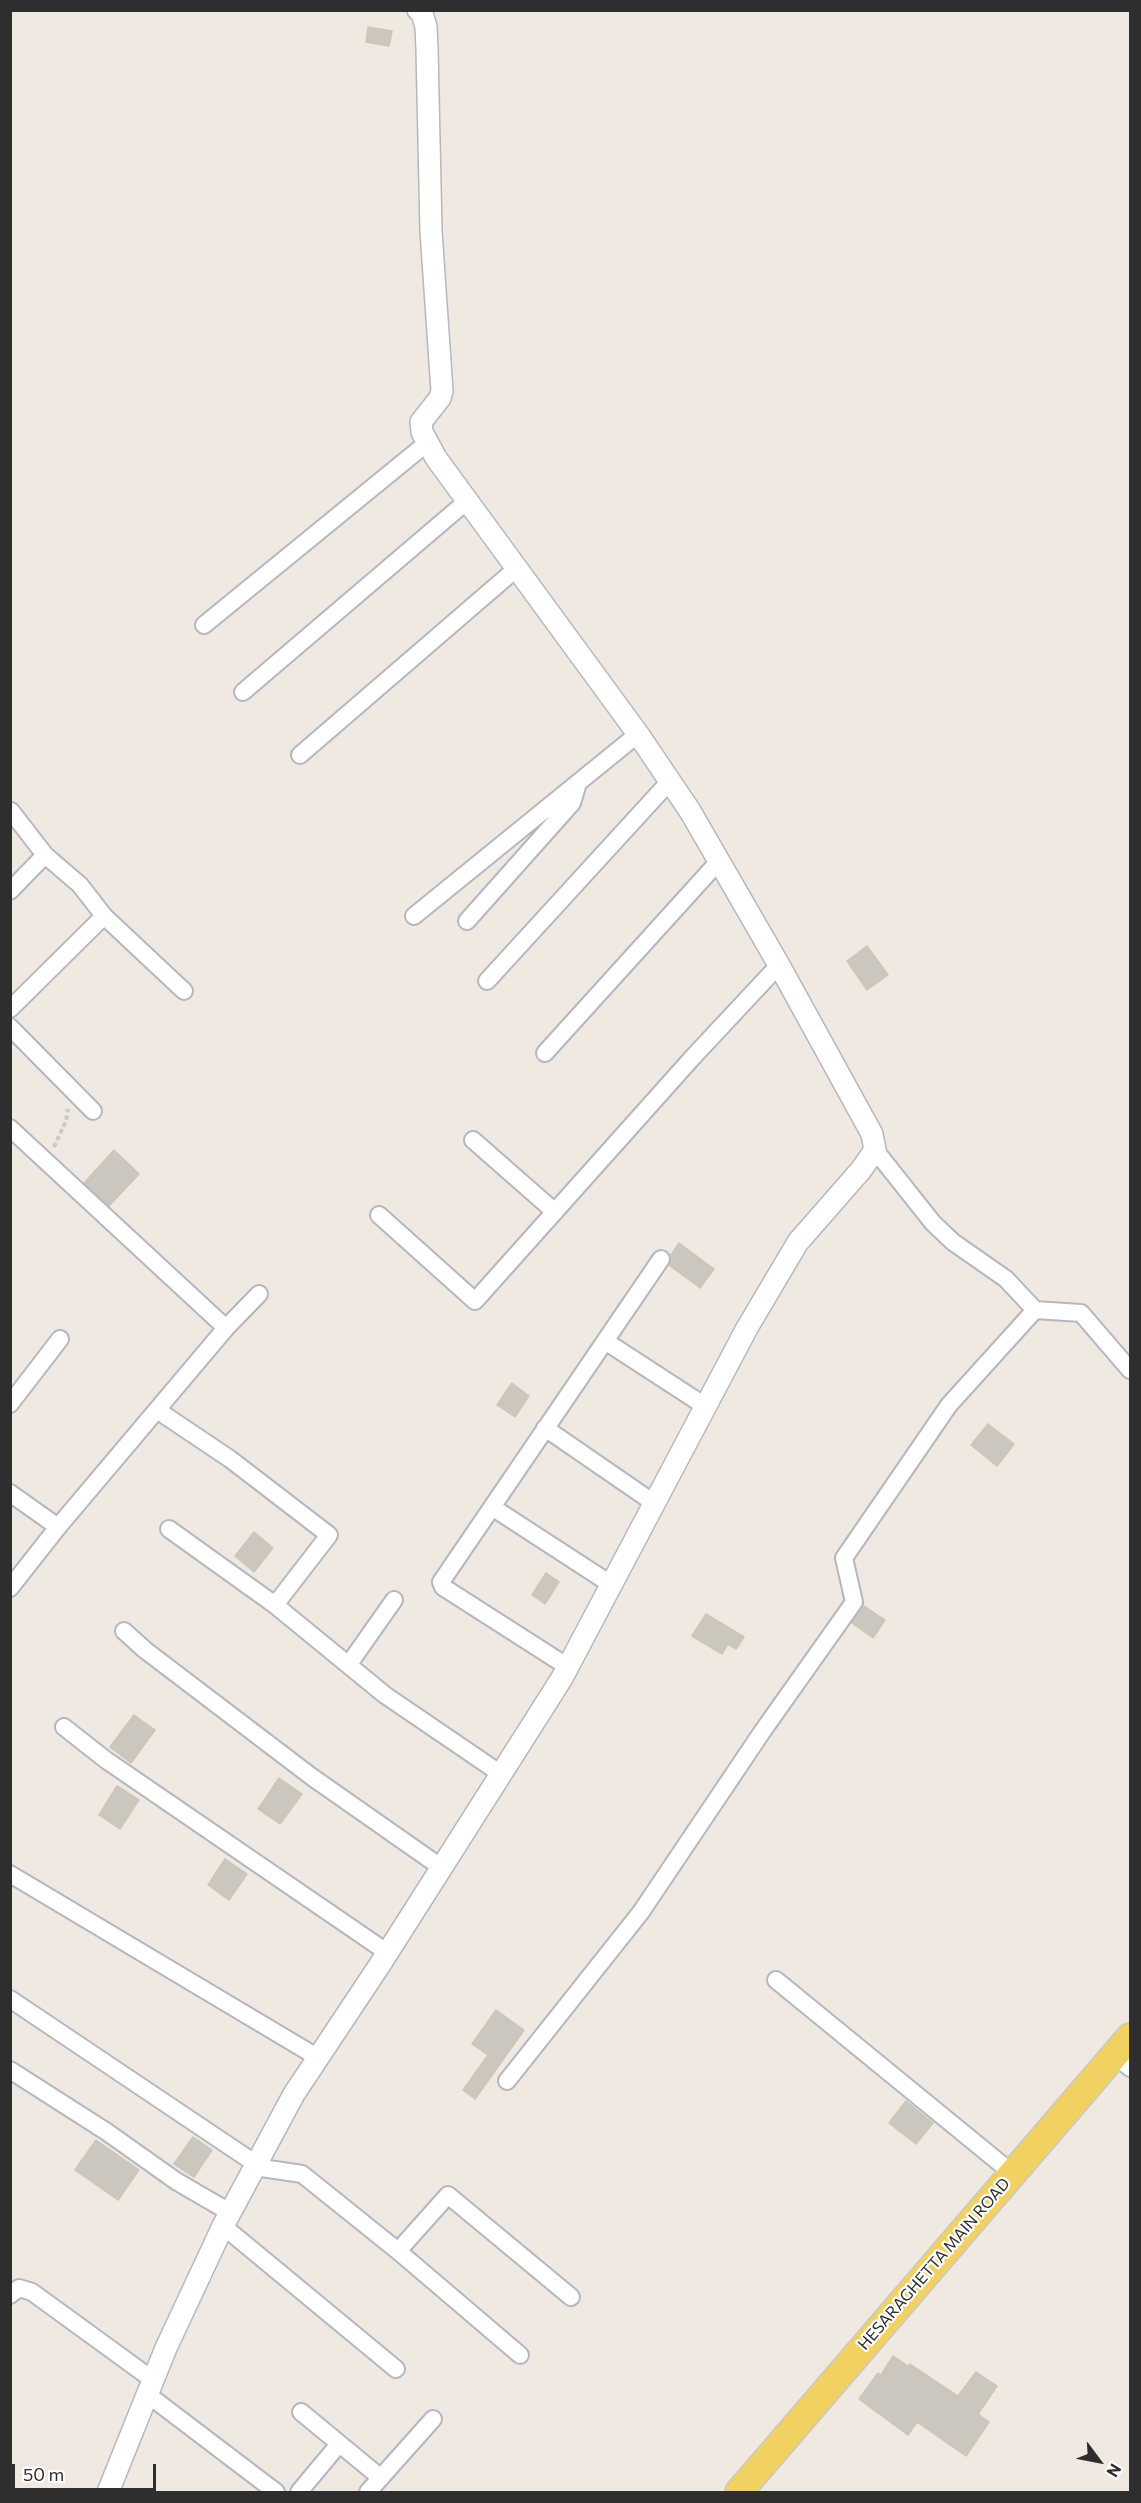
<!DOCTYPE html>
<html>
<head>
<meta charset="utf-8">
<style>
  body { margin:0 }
  #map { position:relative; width:1141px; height:2503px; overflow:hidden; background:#efe9e1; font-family:Commissioner,sans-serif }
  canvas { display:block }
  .frame { position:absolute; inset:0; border:12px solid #2e2e2e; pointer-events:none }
  .north { position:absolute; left:1069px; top:2431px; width:60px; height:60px; -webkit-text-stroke:4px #fff; paint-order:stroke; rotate:122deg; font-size:16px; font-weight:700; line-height:24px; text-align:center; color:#2e2e2e }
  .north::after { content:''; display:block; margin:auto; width:21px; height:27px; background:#2e2e2e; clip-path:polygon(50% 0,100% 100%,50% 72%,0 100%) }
  .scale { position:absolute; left:12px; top:2464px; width:144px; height:27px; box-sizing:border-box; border:3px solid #2e2e2e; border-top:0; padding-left:8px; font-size:18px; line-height:21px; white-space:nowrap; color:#2e2e2e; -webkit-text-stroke:4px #fff; paint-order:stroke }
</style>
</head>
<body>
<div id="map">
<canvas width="1141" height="2503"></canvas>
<div class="frame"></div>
<div class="north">N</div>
<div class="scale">50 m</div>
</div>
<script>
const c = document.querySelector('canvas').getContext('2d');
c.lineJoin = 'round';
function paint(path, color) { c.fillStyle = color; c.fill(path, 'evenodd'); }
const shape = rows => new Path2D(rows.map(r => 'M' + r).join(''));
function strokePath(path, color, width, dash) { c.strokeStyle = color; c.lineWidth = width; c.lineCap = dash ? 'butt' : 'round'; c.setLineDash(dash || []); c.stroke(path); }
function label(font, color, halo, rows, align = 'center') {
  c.font = font + ' Commissioner,sans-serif'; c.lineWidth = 4.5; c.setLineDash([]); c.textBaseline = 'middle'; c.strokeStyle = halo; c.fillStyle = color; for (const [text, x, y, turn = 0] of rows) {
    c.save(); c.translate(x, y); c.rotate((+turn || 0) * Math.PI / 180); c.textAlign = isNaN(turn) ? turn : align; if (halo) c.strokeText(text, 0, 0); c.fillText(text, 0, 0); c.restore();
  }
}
const building = shape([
  [368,27,392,31,389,46,366,42,368,27],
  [867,946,888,975,867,990,847,961,867,946],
  [114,1150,139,1174,109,1206,84,1183,114,1150],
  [679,1243,714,1269,700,1288,669,1265,671,1255,679,1243],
  [512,1383,529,1396,515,1417,497,1405,512,1383],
  [988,1424,1014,1444,997,1466,971,1445,988,1424],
  [254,1532,273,1548,254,1572,235,1556,254,1532],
  [546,1573,559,1582,545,1604,532,1595,546,1573],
  [864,1606,885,1620,873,1638,852,1623,864,1606],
  [706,1614,744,1637,736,1649,728,1644,722,1654,692,1636,706,1614],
  [134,1715,155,1730,131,1763,110,1747,134,1715],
  [279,1778,302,1794,280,1824,258,1809,279,1778],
  [117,1786,139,1800,120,1829,99,1815,117,1786],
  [225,1859,247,1874,229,1900,208,1885,225,1859],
  [496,2010,524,2030,475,2099,463,2090,488,2055,472,2044,496,2010],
  [906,2101,933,2123,916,2144,889,2123,906,2101],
  [193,2137,212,2150,194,2177,174,2164,193,2137],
  [96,2140,139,2170,118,2200,75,2170,96,2140],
  [893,2356,908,2366,910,2364,958,2396,976,2372,997,2386,978,2414,989,2422,966,2456,917,2422,908,2435,859,2399,878,2373,881,2375,893,2356]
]);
paint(building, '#cbc7bf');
strokePath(building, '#cbc5ba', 1.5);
const minor = shape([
  [204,625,427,443],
  [243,692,467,501],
  [300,755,517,568],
  [11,811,45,855,80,885,104,916,184,991],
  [10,891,45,855],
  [414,916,638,734],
  [467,921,572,803,578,783],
  [487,981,670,781],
  [10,1009,104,916],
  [10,1027,93,1111],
  [545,1053,719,861],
  [10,1128,226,1328],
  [473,1140,555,1212],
  [875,1150,933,1223,953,1242,1006,1279,1035,1310,1081,1313,1130,1370],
  [379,1215,475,1301,693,1057,779,965],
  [605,1341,705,1406],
  [10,1404,60,1339],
  [157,1410,230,1459,329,1535,275,1605],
  [545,1428,654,1503],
  [10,1493,58,1527],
  [492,1507,612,1585],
  [169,1529,275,1605,385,1695,501,1774],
  [10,1588,58,1527,226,1328,259,1294],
  [124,1631,145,1650,312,1777,442,1868],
  [349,1664,394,1600],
  [568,1667,443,1587,441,1582,661,1259],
  [64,1727,106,1760,388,1953],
  [10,1874,317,2057],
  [776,1980,1012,2173],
  [10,1999,256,2164],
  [1115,2055,1130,2068],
  [10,2070,107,2132,176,2181,231,2213],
  [507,2081,641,1912,762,1732,854,1602,844,1558,949,1405,1035,1310],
  [255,2167,302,2174,398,2251,520,2355],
  [223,2226,396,2369],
  [398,2251,448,2195,571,2297],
  [10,2295,19,2288,32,2292,153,2380],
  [147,2394,276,2492],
  [301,2412,381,2478],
  [299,2492,339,2444],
  [368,2492,433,2419]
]);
const tertiary = shape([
  [108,2492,166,2348,223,2226,294,2094,381,1963,562,1678,747,1328,798,1242,861,1170,875,1150,872,1134,779,965,690,811,638,734,436,458,422,432,421,422,440,398,442,391,431,231,427,49,426,27,422,13,418,10]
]);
const primary = shape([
  [739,2492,1130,2037]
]);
strokePath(minor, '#b4b7c1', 20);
strokePath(tertiary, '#b4b7c1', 24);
strokePath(primary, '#c9c9c9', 30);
strokePath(shape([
  [54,1147,66,1121,68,1109]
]), '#c9c9c9', 4, [4.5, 3]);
strokePath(minor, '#fff', 16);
strokePath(tertiary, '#fff', 21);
strokePath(primary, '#f2d163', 27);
label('16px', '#2e2e2e', '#fff', [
  ["HESARAGHETTA MAIN ROAD",934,2264,-49]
]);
</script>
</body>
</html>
